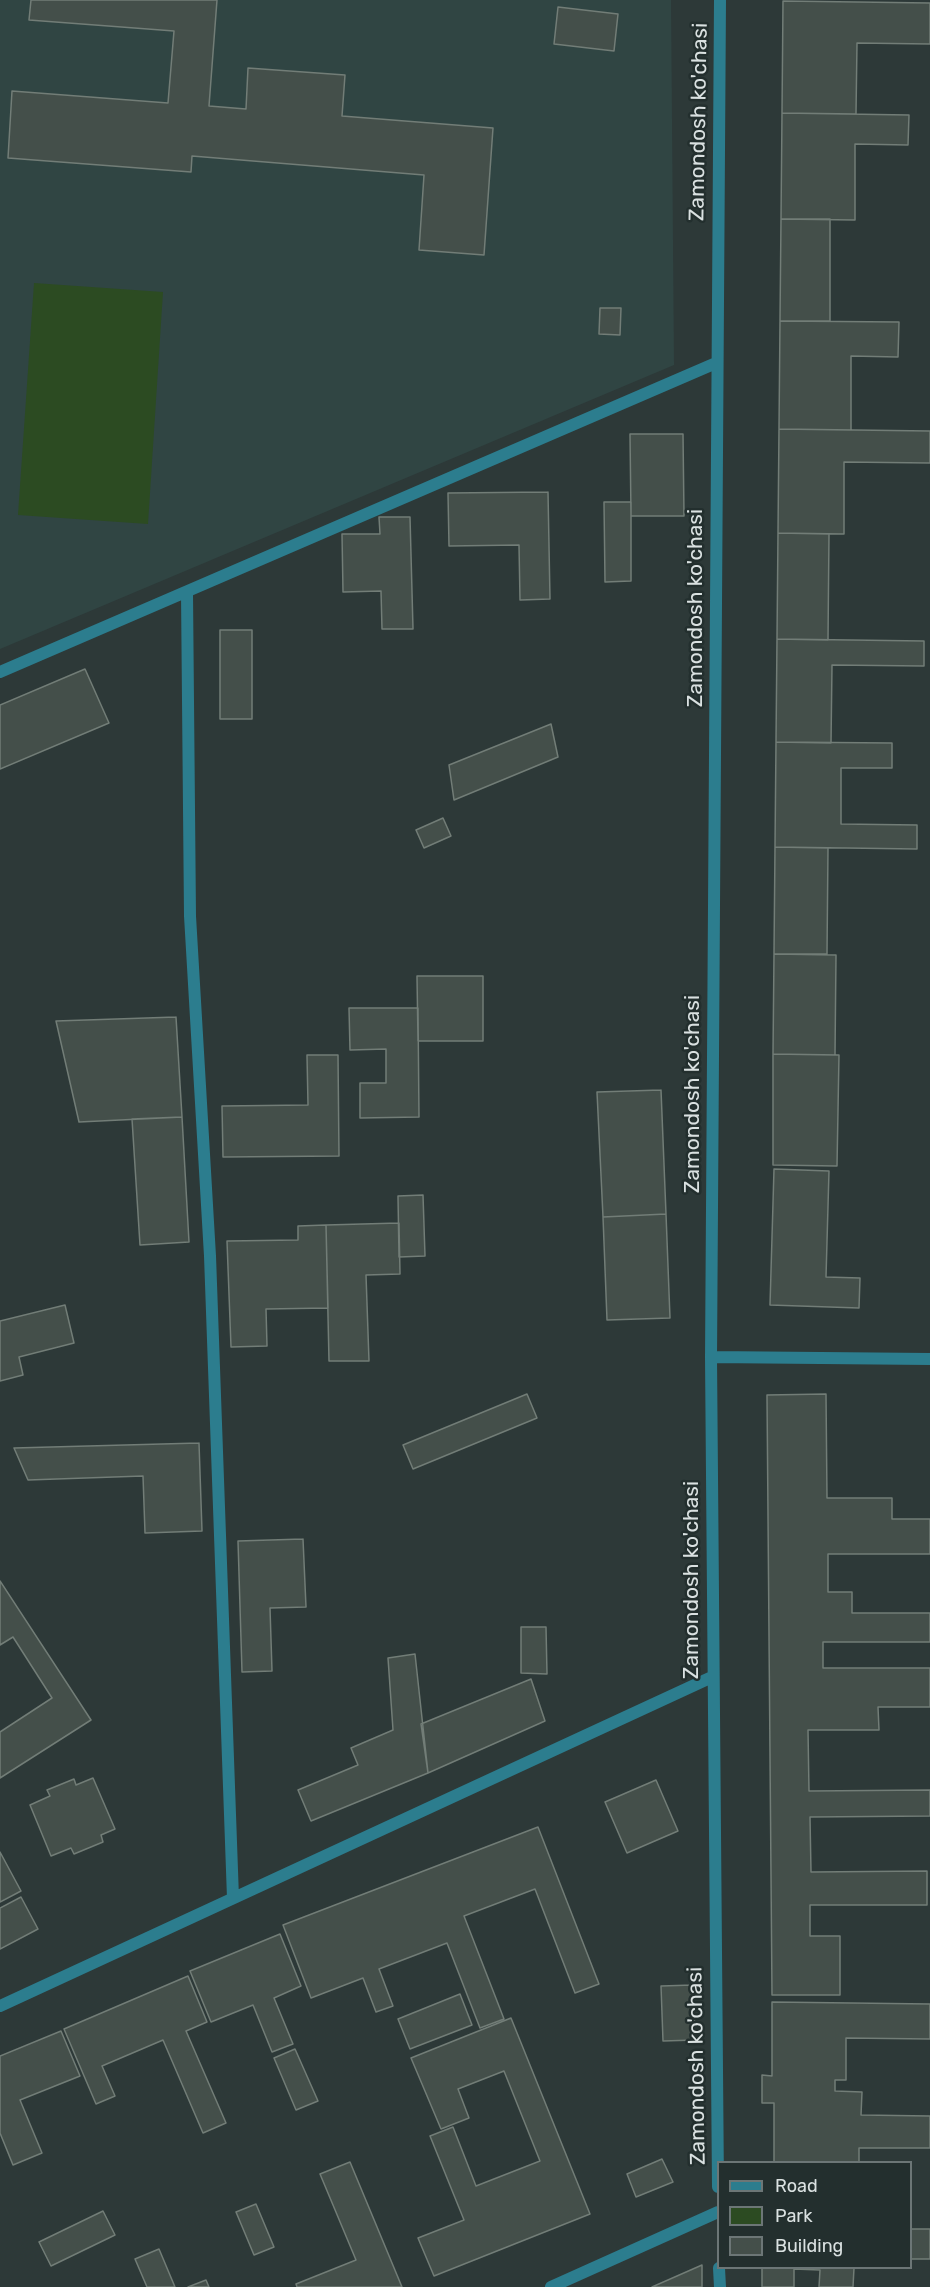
<!DOCTYPE html>
<html>
<head>
<meta charset="utf-8">
<style>
  body { margin:0 }
  #map { position:relative; width:930px; height:2287px; overflow:hidden; background:#2d3938; font-family:Rubik,sans-serif }
  canvas { display:block }
  .legend { position:absolute; left:717px; top:2161px; width:195px; height:108px; box-sizing:border-box; background:#232f2e; border:2px solid #6c7676; margin:0; padding:8px 10px; list-style:none; font-size:18px; color:#dae1e1 }
  .legend li { display:flex; align-items:center; gap:12px; height:30px }
  .legend b { width:30px; border:2px solid #6c7676 }
</style>
</head>
<body>
<div id="map">
<canvas width="930" height="2287"></canvas>
<ul class="legend">
<li><b style="height:8px;background:#2c7d8e"></b>Road</li>
<li><b style="height:16px;background:#2c4b22"></b>Park</li>
<li><b style="height:16px;background:#444f4a"></b>Building</li>
</ul>
</div>
<script>
const c = document.querySelector('canvas').getContext('2d');
c.lineJoin = 'round';
function paint(path, color) { c.fillStyle = color; c.fill(path, 'evenodd'); }
const shape = rows => new Path2D(rows.map(r => 'M' + r).join(''));
function strokePath(path, color, width, dash) { c.strokeStyle = color; c.lineWidth = width; c.lineCap = dash ? 'butt' : 'round'; c.setLineDash(dash || []); c.stroke(path); }
function label(font, color, halo, rows, align = 'center') {
  c.font = font + ' Rubik,sans-serif'; c.lineWidth = 5; c.setLineDash([]); c.textBaseline = 'middle'; c.strokeStyle = halo; c.fillStyle = color; for (const [text, x, y, turn = 0] of rows) {
    c.save(); c.translate(x, y); c.rotate((+turn || 0) * Math.PI / 180); c.textAlign = isNaN(turn) ? turn : align; if (halo) c.strokeText(text, 0, 0); c.fillText(text, 0, 0); c.restore();
  }
}
paint(shape([
  [0,0,671,0,674,365,0,649]
]), '#304543');
paint(shape([
  [34,283,163,292,148,524,18,515]
]), '#2c4b22');
const building = shape([
  [31,0,217,0,209,106,246,109,248,68,345,75,342,116,493,128,484,255,419,250,424,175,192,156,191,172,8,158,12,91,168,103,174,31,29,20,31,0],
  [783,1,930,3,930,44,857,43,856,114,782,113,783,1],
  [558,7,618,14,614,51,554,44,558,7],
  [782,113,909,115,908,145,855,144,855,220,781,219,782,113],
  [781,219,830,219,830,321,780,321,781,219],
  [600,308,621,308,620,335,599,334,600,308],
  [780,321,899,322,898,357,851,356,851,430,779,429,780,321],
  [779,429,930,431,930,463,844,462,844,534,778,533,779,429],
  [630,434,683,434,684,516,631,516,630,434],
  [548,492,550,599,520,600,519,545,449,546,448,493,548,492],
  [604,502,631,502,631,581,605,582,604,502],
  [379,517,410,517,413,629,382,629,381,591,343,592,342,534,380,534,379,517],
  [778,533,829,534,828,640,777,639,778,533],
  [220,630,252,630,252,719,220,719,220,630],
  [777,639,924,641,924,666,832,665,831,743,776,742,777,639],
  [85,669,109,723,0,769,0,705,85,669],
  [551,724,558,757,454,800,449,765,551,724],
  [776,742,892,743,892,768,841,768,841,824,917,825,917,849,775,847,776,742],
  [443,818,451,836,424,848,416,830,443,818],
  [775,847,828,848,827,954,774,954,775,847],
  [774,954,836,955,835,1055,773,1054,774,954],
  [417,976,483,976,483,1041,418,1041,417,976],
  [349,1008,418,1008,419,1117,360,1118,360,1083,386,1083,386,1049,350,1050,349,1008],
  [176,1017,182,1117,79,1122,56,1021,176,1017],
  [773,1054,839,1055,837,1166,773,1165,773,1054],
  [307,1055,338,1055,339,1156,223,1157,222,1106,308,1105,307,1055],
  [661,1090,666,1214,603,1217,597,1092,661,1090],
  [182,1117,189,1242,140,1245,132,1119,182,1117],
  [774,1169,829,1171,826,1277,860,1278,859,1308,770,1305,774,1169],
  [423,1195,425,1256,399,1257,398,1196,423,1195],
  [666,1214,670,1318,607,1320,603,1217,666,1214],
  [399,1223,400,1274,366,1275,369,1361,329,1361,326,1225,399,1223],
  [326,1225,328,1308,266,1309,267,1346,231,1347,227,1241,298,1240,298,1226,326,1225],
  [65,1305,74,1343,19,1357,23,1375,0,1381,0,1321,65,1305],
  [527,1394,537,1418,413,1469,403,1445,527,1394],
  [826,1394,827,1498,892,1498,892,1519,930,1519,930,1554,828,1554,828,1592,852,1592,852,1613,930,1613,930,1642,823,1642,823,1668,930,1668,930,1707,878,1707,879,1730,808,1730,809,1791,930,1790,930,1816,810,1817,811,1872,927,1871,927,1905,810,1905,810,1936,840,1936,840,1995,772,1995,767,1395,826,1394],
  [199,1443,202,1531,145,1533,143,1476,28,1480,14,1448,199,1443],
  [303,1539,306,1607,270,1608,272,1671,242,1672,238,1541,303,1539],
  [0,1581,91,1720,0,1778,0,1732,52,1698,13,1637,0,1645,0,1581],
  [521,1627,546,1627,547,1674,521,1673,521,1627],
  [415,1654,428,1773,311,1821,298,1790,358,1765,351,1748,393,1730,388,1658,415,1654],
  [531,1679,545,1721,428,1773,421,1724,531,1679],
  [93,1778,115,1829,101,1835,103,1842,74,1854,71,1848,51,1856,30,1805,50,1796,47,1790,74,1779,76,1785,93,1778],
  [656,1780,678,1831,627,1853,605,1802,656,1780],
  [538,1827,599,1984,575,1993,535,1889,464,1916,504,2019,480,2028,447,1943,379,1969,393,2006,376,2012,363,1978,311,1998,283,1925,538,1827],
  [0,1852,21,1891,0,1902,0,1852],
  [21,1897,38,1929,0,1949,0,1908,21,1897],
  [280,1934,301,1986,274,1998,293,2044,272,2052,253,2005,211,2022,190,1971,280,1934],
  [188,1976,207,2022,186,2031,226,2123,203,2133,163,2040,102,2066,115,2096,96,2104,64,2029,188,1976],
  [693,1985,695,2040,663,2041,661,1986,693,1985],
  [460,1994,472,2025,410,2049,398,2019,460,1994],
  [772,2002,930,2004,930,2039,846,2038,846,2080,835,2080,835,2091,862,2092,861,2115,930,2116,930,2148,859,2148,859,2162,774,2162,774,2103,762,2103,762,2075,772,2076,772,2002],
  [511,2018,590,2214,434,2276,418,2238,464,2220,430,2136,453,2127,476,2186,540,2161,504,2071,458,2089,469,2118,441,2129,411,2058,511,2018],
  [61,2031,80,2076,20,2100,42,2153,13,2165,0,2133,0,2056,61,2031],
  [295,2049,318,2101,296,2110,274,2058,295,2049],
  [662,2159,673,2182,636,2197,627,2174,662,2159],
  [350,2162,402,2287,297,2287,296,2284,356,2260,320,2174,350,2162],
  [256,2204,274,2247,254,2255,236,2212,256,2204],
  [103,2211,115,2235,51,2266,39,2242,103,2211],
  [910,2229,930,2229,930,2259,910,2259,910,2229],
  [159,2249,175,2287,147,2287,135,2259,159,2249],
  [702,2265,702,2287,652,2287,702,2265],
  [762,2268,854,2268,853,2287,819,2287,820,2270,794,2269,794,2287,762,2287,762,2268],
  [206,2280,209,2287,188,2287,206,2280]
]);
paint(building, '#444f4a');
strokePath(building, '#727d77', 1.5);
strokePath(shape([
  [187,593,190,916,210,1256,233,1898],
  [0,672,716,363],
  [711,1357,930,1359],
  [0,2006,712,1677],
  [718,2187,711,1357,720,0],
  [719,2268,720,2287],
  [551,2287,718,2212]
]), '#2c7d8e', 12);
label('21px', '#dae1e1', '#232f2e', [
  ["Zamondosh ko'chasi",699,122,-89],
  ["Zamondosh ko'chasi",696,608,-90],
  ["Zamondosh ko'chasi",693,1094,-90],
  ["Zamondosh ko'chasi",692,1580,-90],
  ["Zamondosh ko'chasi",697,2066,-91]
]);
</script>
</body>
</html>
